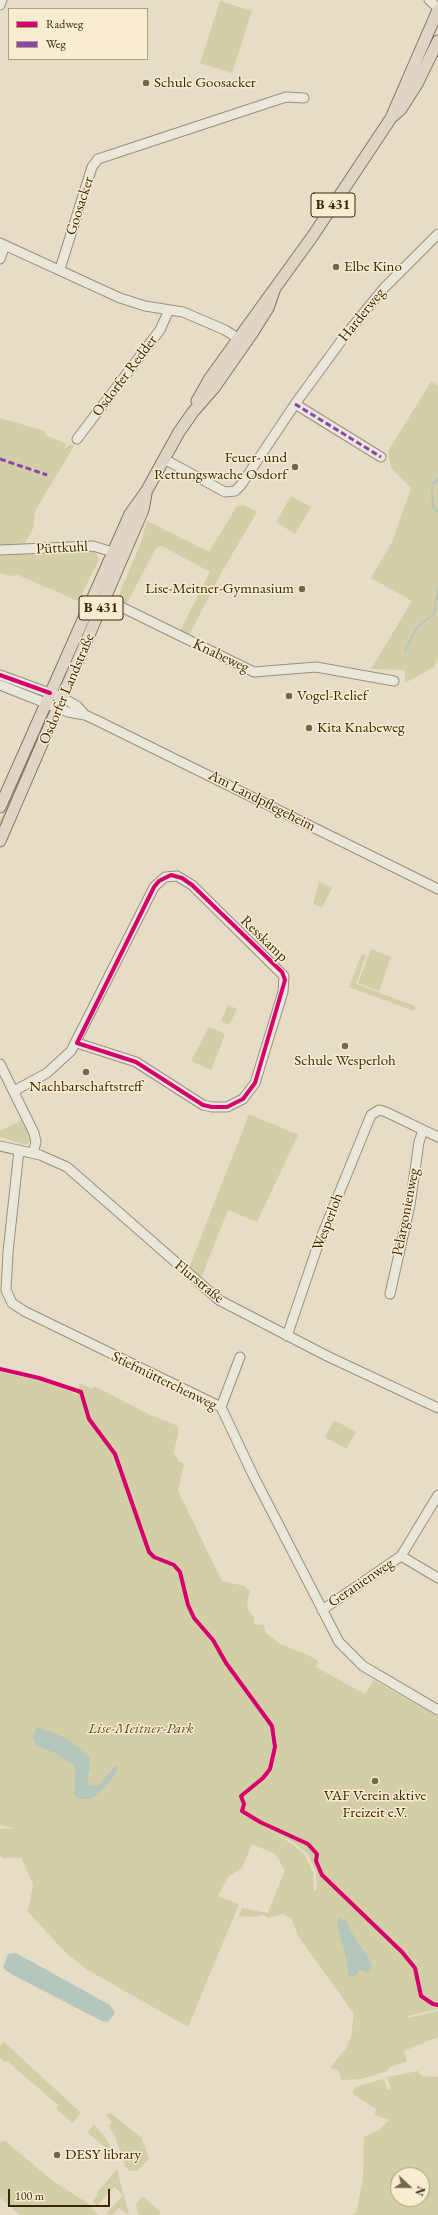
<!DOCTYPE html>
<html>
<head>
<meta charset="utf-8">
<style>
  body { margin:0 }
  #map { position:relative; width:438px; height:2215px; overflow:hidden; background:#e7ddc6; font-family:"EB Garamond",serif }
  canvas { display:block }
  .legend { position:absolute; left:8px; top:8px; width:140px; height:52px; box-sizing:border-box; background:#f8ecd1; border:1px solid #ad9d81; margin:0; padding:5px 7px; list-style:none; font-size:12px; color:#3c2608 }
  .legend li { display:flex; align-items:center; gap:8px; height:20px }
  .legend b { width:20px; border:1px solid #ad9d81 }
  .north { position:absolute; left:390px; top:2167px; width:40px; height:40px; box-sizing:border-box; background:#f8ecd1; border:1px solid #ad9d81; border-radius:50%; rotate:112deg; font-size:11px; font-weight:700; line-height:16px; text-align:center; color:#3c2608 }
  .north::after { content:''; display:block; margin:auto; width:14px; height:18px; background:#78664a; clip-path:polygon(50% 0,100% 100%,50% 72%,0 100%) }
  .scale { position:absolute; left:8px; top:2189px; width:102px; height:18px; box-sizing:border-box; border:2px solid #3c2608; border-top:0; padding-left:5px; font-size:12px; line-height:14px; white-space:nowrap; color:#3c2608; -webkit-text-stroke:3px #f8ecd1; paint-order:stroke }
</style>
</head>
<body>
<div id="map">
<canvas width="438" height="2215"></canvas>
<ul class="legend">
<li><b style="height:5px;background:#d6006c"></b>Radweg</li>
<li><b style="height:5px;background:#8e44ad"></b>Weg</li>
</ul>
<div class="north">N</div>
<div class="scale">100 m</div>
</div>
<script>
const c = document.querySelector('canvas').getContext('2d');
c.lineJoin = 'round';
function paint(path, color) { c.fillStyle = color; c.fill(path, 'evenodd'); }
const shape = rows => new Path2D(rows.map(r => 'M' + r).join(''));
function strokePath(path, color, width, dash) { c.strokeStyle = color; c.lineWidth = width; c.lineCap = dash ? 'butt' : 'round'; c.setLineDash(dash || []); c.stroke(path); }
function label(font, color, halo, rows, align = 'center') {
  c.font = font + ' "EB Garamond",serif'; c.lineWidth = 3; c.setLineDash([]); c.textBaseline = 'middle'; c.strokeStyle = halo; c.fillStyle = color; for (const [text, x, y, turn = 0] of rows) {
    c.save(); c.translate(x, y); c.rotate((+turn || 0) * Math.PI / 180); c.textAlign = isNaN(turn) ? turn : align; if (halo) c.strokeText(text, 0, 0); c.fillText(text, 0, 0); c.restore();
  }
}
paint(shape([
  [220,1,252,11,232,73,200,63],
  [431,382,438,385,438,659,434,667,405,683,405,670,371,669,412,601,371,578,392,542,411,488,391,468,388,451],
  [0,418,45,431,45,435,66,444,63,450,69,445,74,446,35,511,33,529,19,553,95,550,99,560,78,601,18,575,9,576,0,573],
  [291,496,311,507,295,534,276,522],
  [244,505,257,512,224,568,189,635,180,631,210,572,162,546,156,548,127,603,120,600,120,592,140,545,147,521,209,552,237,506],
  [43,722,47,724,0,830,0,819],
  [319,882,332,888,322,908,313,904],
  [371,949,391,957,379,991,358,983],
  [362,954,366,955,356,984,415,1006,414,1011,349,987],
  [228,1005,237,1009,229,1025,221,1021],
  [209,1027,225,1034,211,1070,191,1061],
  [249,1114,298,1135,257,1222,228,1210,201,1278,189,1268],
  [21,1120,30,1136,31,1140,28,1144,26,1145,0,1137,0,1131],
  [0,1372,38,1380,77,1394,73,1409,80,1383,92,1389,94,1386,150,1415,178,1426,178,1435,174,1452,178,1461,184,1464,178,1491,222,1581,245,1586,250,1591,247,1603,248,1610,254,1617,254,1624,264,1625,265,1632,280,1644,308,1655,318,1661,316,1667,365,1694,374,1680,438,1716,438,2009,408,2016,407,2018,438,2011,438,2037,404,2051,407,2061,389,2068,388,2071,361,2079,342,2080,338,2070,330,2068,346,2048,351,2037,354,2014,298,1936,292,1919,283,1914,268,1918,263,1915,251,1917,239,1916,242,1908,268,1913,285,1870,275,1854,252,1844,242,1868,229,1876,218,1896,239,1904,188,2027,86,1969,66,1953,28,1912,33,1885,21,1857,2,1858,0,1855,0,1829,14,1828,0,1825],
  [270,1831,293,1842,308,1854,316,1872,317,1889,314,1891,313,1872,305,1855,294,1845],
  [334,1420,356,1432,346,1449,325,1437],
  [4,2042,81,2113,73,2123,56,2109,58,2105,7,2061,5,2062,0,2057,0,2046],
  [418,2071,422,2076,438,2077,438,2215,351,2215,356,2213,363,2179,364,2137,379,2130,389,2120,375,2115,376,2109,352,2093,355,2087,383,2079,388,2090,391,2089,387,2077],
  [398,2175,422,2175,422,2199,398,2199],
  [110,2113,142,2138,149,2159,137,2171,130,2171,125,2166,116,2138,109,2126,112,2122,106,2115],
  [94,2124,108,2141,112,2153,87,2132],
  [4,2140,53,2181,86,2202,98,2215,20,2215,0,2198,0,2141,2,2142],
  [117,2169,127,2207,129,2215,119,2208,112,2215,106,2214,123,2195,114,2187,97,2206,93,2201,98,2195,97,2193],
  [142,2196,161,2212,159,2215,138,2215,136,2205]
]), '#d2cea6');
paint(shape([
  [37,1727,66,1738,87,1754,90,1759,90,1769,87,1780,89,1785,98,1786,116,1765,118,1767,117,1771,108,1784,91,1799,78,1799,74,1794,75,1771,73,1765,55,1753,36,1746,33,1736],
  [338,1917,346,1921,356,1940,367,1954,372,1968,368,1973,360,1969,355,1976,350,1977,348,1975,347,1961,338,1928],
  [16,1953,110,2005,115,2013,108,2022,102,2021,11,1974,3,1968,8,1954]
]), '#b5c6bd');
strokePath(shape([
  [433,484,438,479],
  [432,489,433,507,438,512],
  [405,651,417,627,434,614,438,589]
]), '#b5c6bd', 2);
const minor = shape([
  [429,0,438,8],
  [0,5,2,0],
  [0,243,120,298,145,306,183,312,225,330,244,342],
  [0,259,5,245],
  [60,269,92,167,98,159,286,97,304,98],
  [295,404,381,457],
  [77,439,160,330,169,310],
  [164,459,225,492,235,491,241,485,295,404,344,337,384,288,438,234],
  [0,550,93,546,119,554],
  [105,599,254,672,316,667,394,681],
  [0,675,63,698,77,706,85,715],
  [0,685,68,712,85,715,96,720,438,889],
  [0,1064,34,1133,36,1142,33,1153],
  [14,1091,47,1073,71,1051,154,887,165,877,177,876,192,885,284,976,283,992,255,1083,243,1099,227,1107,212,1107,203,1105,136,1062,77,1043],
  [0,1146,40,1155,67,1167,219,1300,327,1356,438,1408],
  [19,1150,8,1252,6,1290,12,1303,24,1311,221,1407,253,1475,339,1642,363,1666,438,1710],
  [390,1294,410,1205,419,1142,423,1130],
  [287,1336,318,1245,371,1115,379,1110,386,1112,438,1137],
  [221,1407,240,1357],
  [401,1556,438,1578],
  [322,1610,401,1556,438,1495]
]);
const major = shape([
  [393,116,401,109,417,84,438,41],
  [197,401,210,378,312,237,391,118,438,10],
  [0,807,130,514,147,490,179,432,193,412,214,388,253,332,268,308,274,291],
  [0,841,143,510,146,494]
]);
strokePath(minor, '#989080', 11);
strokePath(major, '#807767', 13);
strokePath(minor, '#eae6da', 9);
strokePath(major, '#ded5c5', 11);
strokePath(shape([
  [295,404,381,457],
  [0,459,47,475]
]), '#8e44ad', 3, [6, 3]);
strokePath(shape([
  [0,675,50,693],
  [171,875,182,878,192,885,282,972,285,980,255,1083,243,1099,227,1107,212,1107,203,1105,136,1062,77,1043,154,887,159,881,171,875],
  [0,1369,39,1378,81,1392,89,1419,115,1454,149,1552,154,1557,174,1565,180,1572,188,1605,194,1618,213,1640,226,1663,272,1726,275,1747,270,1769,263,1778,241,1796,244,1804,242,1811,260,1822,308,1844,317,1854,316,1861,322,1875,402,1952,415,1968,421,1996,433,2004,438,2005]
]), '#d6006c', 4);
for (const [x, y, r, color] of [
  [146,83,4,"#78664a"],
  [336,267,4,"#78664a"],
  [295,467,4,"#78664a"],
  [302,589,4,"#78664a"],
  [289,696,4,"#78664a"],
  [309,728,4,"#78664a"],
  [345,1046,4,"#78664a"],
  [86,1072,4,"#78664a"],
  [375,1781,4,"#78664a"],
  [57,2155,4,"#78664a"]
]) { const dot = new Path2D(); dot.arc(x, y, r, 0, 2 * Math.PI); c.fillStyle = color; c.fill(dot); strokePath(dot, '#f8ecd1', 1.5); }
for (const [x, y, w] of [
  [333,205,44],
  [101,608,44]
]) { const box = new Path2D(); box.roundRect(x - w / 2, y - 12, w, 24, 3); c.fillStyle = '#f8ecd1'; c.fill(box); strokePath(box, '#3c2608', 1); }
label('bold 14px', '#3c2608', null, [
  ["B 431",333,205],
  ["B 431",101,608]
]);
label('15px', '#3c2608', '#f8ecd1', [
  ["Schule Goosacker",154,83],
  ["Elbe Kino",344,267],
  ["Feuer- und",287,458,"right"],
  ["Rettungswache Osdorf",287,475,"right"],
  ["Lise-Meitner-Gymnasium",294,589,"right"],
  ["Vogel-Relief",297,696],
  ["Kita Knabeweg",317,728],
  ["Schule Wesperloh",345,1061,"center"],
  ["Nachbarschaftstreff",86,1087,"center"],
  ["VAF Verein aktive",375,1796,"center"],
  ["Freizeit e.V.",375,1813,"center"],
  ["DESY library",65,2155]
], 'left');
label('15px', '#3c2608', '#f8ecd1', [
  ["Goosacker",80,206,-72],
  ["Harderweg",362,315,-51],
  ["Osdorfer Redder",125,376,-53],
  ["Püttkuhl",62,548,-3],
  ["Knabeweg",221,656,25],
  ["Osdorfer Landstraße",67,689,-67],
  ["Am Landpflegeheim",262,801,27],
  ["Resskamp",264,939,44],
  ["Pelargonienweg",406,1212,-79],
  ["Wesperloh",328,1222,-69],
  ["Flurstraße",199,1282,39],
  ["Stiefmütterchenweg",164,1381,26],
  ["Geranienweg",361,1583,-34]
]);
label('italic 15px', '#5d4d29', '#f8ecd1', [
  ["Lise-Meitner-Park",141,1729]
]);
</script>
</body>
</html>
